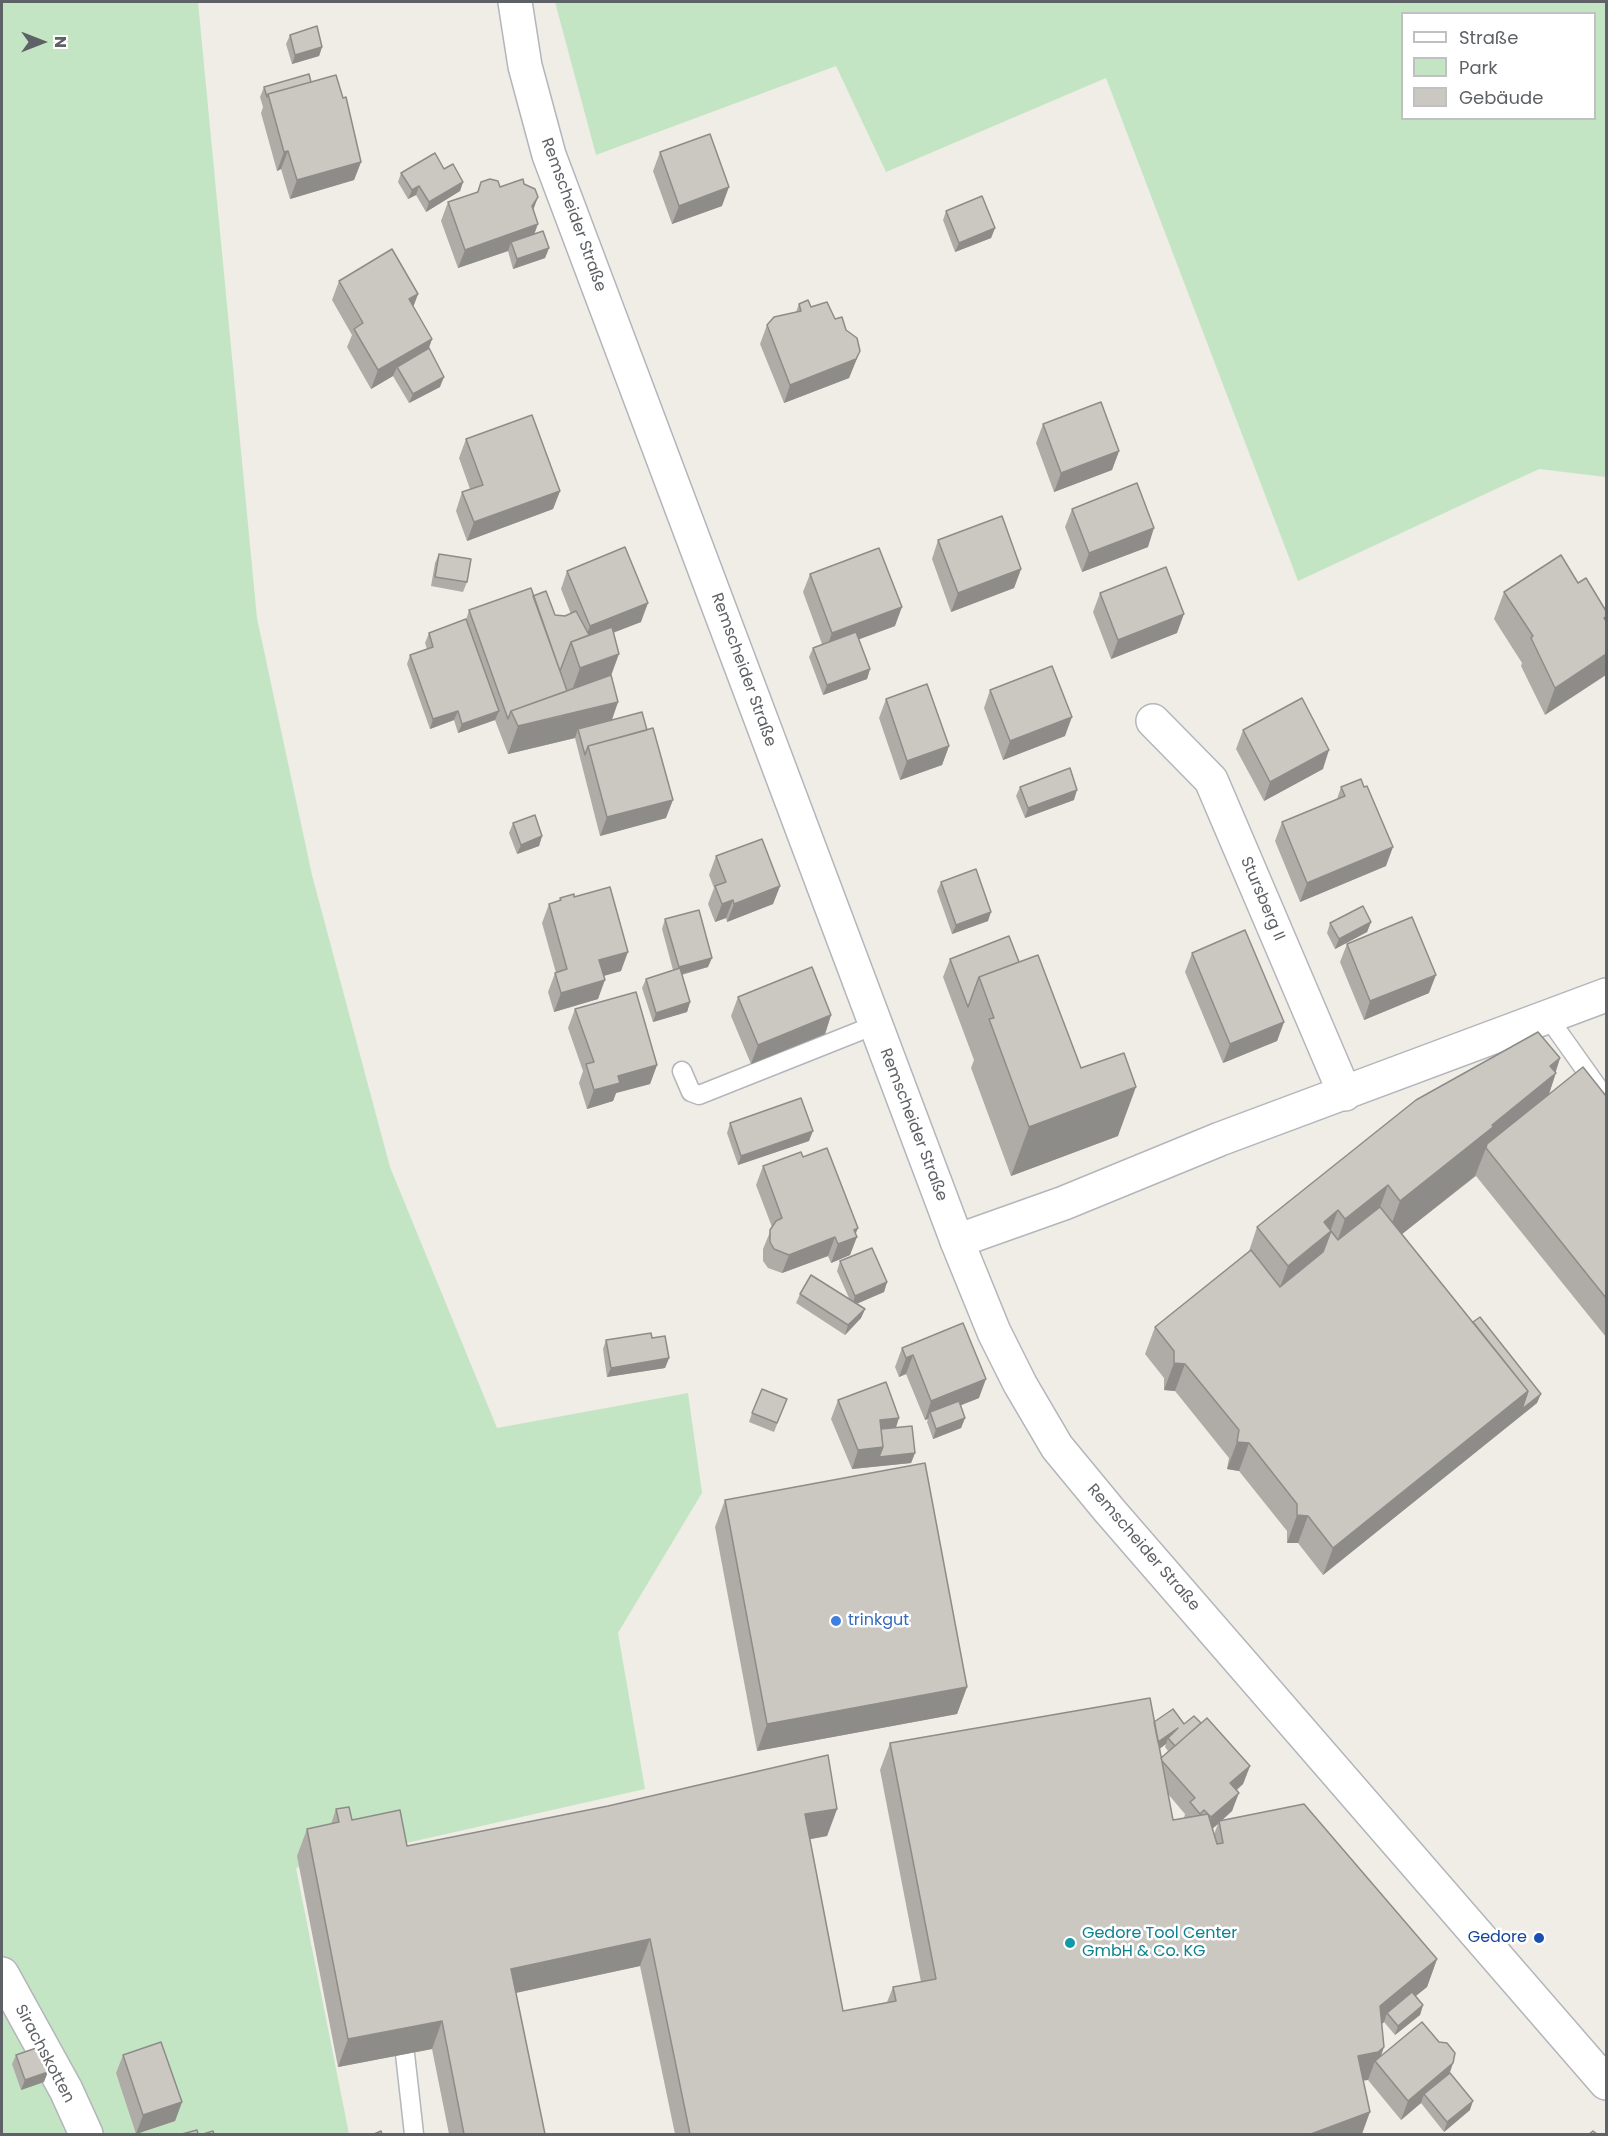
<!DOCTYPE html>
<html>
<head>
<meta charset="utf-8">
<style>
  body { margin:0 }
  #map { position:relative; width:1608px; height:2136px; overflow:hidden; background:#efede6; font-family:Poppins,sans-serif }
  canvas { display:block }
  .frame { position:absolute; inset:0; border:3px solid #5e6165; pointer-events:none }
  .legend { position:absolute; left:1401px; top:12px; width:195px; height:108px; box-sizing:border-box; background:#fff; border:2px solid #bfc0c1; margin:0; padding:8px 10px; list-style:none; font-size:18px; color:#5e6165 }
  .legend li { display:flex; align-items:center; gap:12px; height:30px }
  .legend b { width:30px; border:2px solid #bfc0c1 }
  .north { position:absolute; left:12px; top:12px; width:60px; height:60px; -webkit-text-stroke:4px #fff; paint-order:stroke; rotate:90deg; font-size:16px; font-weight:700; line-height:24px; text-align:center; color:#5e6165 }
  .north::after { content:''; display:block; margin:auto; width:21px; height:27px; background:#5e6165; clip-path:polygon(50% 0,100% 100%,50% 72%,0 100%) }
</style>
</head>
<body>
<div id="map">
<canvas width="1608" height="2136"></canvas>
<div class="frame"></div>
<ul class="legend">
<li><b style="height:8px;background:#fff"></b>Straße</li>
<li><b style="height:16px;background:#c4e5c4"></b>Park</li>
<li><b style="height:16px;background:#cbc8c2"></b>Gebäude</li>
</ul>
<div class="north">N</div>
</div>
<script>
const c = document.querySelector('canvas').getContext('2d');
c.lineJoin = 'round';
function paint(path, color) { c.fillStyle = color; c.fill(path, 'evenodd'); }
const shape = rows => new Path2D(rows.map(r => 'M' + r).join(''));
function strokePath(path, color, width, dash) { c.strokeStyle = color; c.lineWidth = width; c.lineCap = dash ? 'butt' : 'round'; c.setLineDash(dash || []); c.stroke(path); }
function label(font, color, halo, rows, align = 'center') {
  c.font = font + ' Poppins,sans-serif'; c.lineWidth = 5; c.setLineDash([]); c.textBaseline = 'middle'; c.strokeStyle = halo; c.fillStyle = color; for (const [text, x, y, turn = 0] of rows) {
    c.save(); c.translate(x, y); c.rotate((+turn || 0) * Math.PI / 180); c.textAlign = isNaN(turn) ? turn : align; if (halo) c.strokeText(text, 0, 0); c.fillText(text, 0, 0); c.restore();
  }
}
paint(shape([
  [2,2,198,2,257,618,312,875,390,1167,497,1428,688,1393,702,1493,618,1633,645,1789,296,1868,349,2134,2,2134],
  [555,2,1606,2,1606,477,1539,469,1298,581,1106,78,886,172,836,66,596,155],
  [1402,14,1594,14,1594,118,1402,118]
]), '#c4e5c4');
const service = shape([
  [1547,1016,1606,1099],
  [682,1071,691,1092,699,1095,875,1025],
  [405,2054,414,2134]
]);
const minor = shape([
  [1153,721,1211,780,1345,1094],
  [957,1241,1064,1203,1220,1139,1606,995],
  [2,1974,66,2090,86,2134]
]);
const secondary = shape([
  [515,2,525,66,549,155,957,1241,994,1332,1020,1384,1057,1447,1109,1510,1606,2083]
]);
strokePath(service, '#b3b6ba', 21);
strokePath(minor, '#b3b6ba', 36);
strokePath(secondary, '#b2b5ba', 36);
strokePath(service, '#fff', 18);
strokePath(minor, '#fff', 33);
strokePath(secondary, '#fff', 33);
paint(shape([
  [290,35,322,47,319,56,292,64,286,44],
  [311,82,361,162,354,180,290,199,281,169,277,171,261,113,263,107,260,97,264,87],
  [660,152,722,206,672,224,653,171],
  [444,169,463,182,460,191,426,212,416,195,408,199,398,182,401,173],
  [481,182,500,187,533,211,535,234,549,248,545,258,513,269,508,251,458,268,441,221,448,202,477,192],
  [946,211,995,228,991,238,955,252,943,220],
  [339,281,418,294,413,307,432,339,429,348,440,387,409,403,393,376,371,389,347,347,352,335,332,300],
  [799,304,811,307,835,319,846,330,860,351,849,378,784,403,760,344,767,325,796,312],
  [1043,424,1119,451,1112,470,1054,492,1036,443],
  [466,439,560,491,553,509,467,541,456,511,462,492,470,489,459,458],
  [1072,509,1148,547,1082,572,1065,527],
  [938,540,1021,569,1014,588,951,612,932,559],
  [439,554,467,582,463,592,431,586,435,563],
  [567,571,641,622,613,633,611,675,618,702,612,720,666,818,600,836,575,738,508,754,495,720,458,733,454,720,430,729,407,664,410,655,427,649,425,643,429,633,466,620,469,610,533,596,555,615,565,616,571,614,561,589],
  [810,574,895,626,859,639,870,669,867,679,823,695,809,657,813,648,822,644,803,592],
  [1578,583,1606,611,1545,715,1521,666,1522,663,1494,619,1504,592],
  [1100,593,1177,633,1111,659,1093,612],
  [990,690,1065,736,1003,760,984,708],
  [886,699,949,746,942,765,900,780,879,718],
  [1243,730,1323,769,1264,801,1236,749],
  [1020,787,1074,800,1025,818,1016,796],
  [1341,787,1386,866,1300,902,1275,841,1282,822,1337,799],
  [513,823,542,836,539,846,517,854,509,833],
  [716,856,780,886,773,904,727,922,726,918,715,922,708,904,714,888,709,875],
  [941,882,988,921,952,934,937,891],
  [574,897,621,971,604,976,598,999,554,1012,548,992,555,973,556,973,542,923,549,904,559,901,560,898],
  [665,919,708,967,682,975,690,1002,687,1012,653,1022,642,988,646,979,673,970,662,929],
  [1371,922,1367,932,1335,949,1327,933,1330,923],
  [1347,944,1429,993,1364,1020,1340,962],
  [1192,953,1284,1022,1277,1041,1223,1063,1185,972],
  [950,959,1019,962,1081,1068,1118,1136,1011,1176,971,1068,974,1060,943,977],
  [738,997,831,1015,825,1034,751,1064,731,1016],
  [575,1009,657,1065,650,1084,616,1093,613,1101,587,1109,579,1083,583,1071,568,1028],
  [1560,1058,1549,1095,1606,1096,1606,1337,1476,1176,1402,1234,1537,1403,1323,1575,1298,1543,1287,1543,1287,1531,1239,1471,1227,1469,1229,1458,1175,1391,1164,1390,1164,1378,1145,1354,1155,1327,1249,1251,1257,1227],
  [730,1123,809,1141,738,1165,727,1133],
  [803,1157,856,1233,850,1255,831,1263,828,1256,782,1273,768,1268,763,1261,763,1249,772,1227,756,1185,763,1166],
  [840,1261,887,1282,884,1292,857,1303,865,1309,861,1318,845,1335,796,1303,800,1294,849,1298,837,1271],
  [606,1340,669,1358,665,1368,607,1377,603,1349],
  [902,1348,979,1398,960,1405,965,1418,961,1428,933,1439,927,1422,928,1419,925,1420,906,1374,899,1377,895,1367],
  [787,1399,774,1432,749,1422,752,1413],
  [838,1400,896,1427,915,1453,911,1463,852,1469,831,1419],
  [725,1500,967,1687,957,1714,757,1751,715,1527],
  [1154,1722,1184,1724,1201,1723,1250,1766,1243,1784,1237,1790,1232,1811,1222,1820,1437,1959,1427,1987,1415,1996,1423,2005,1420,2015,1395,2035,1384,2022,1382,2024,1381,2056,1453,2063,1450,2073,1470,2110,1444,2132,1421,2103,1401,2120,1368,2080,1363,2080,1362,2134,675,2134,640,1966,516,1993,545,2134,449,2134,432,2049,338,2067,297,1856,307,1829,331,1824,336,1809,352,1820,407,1846,837,1809,827,1836,810,1839,843,2011,887,2002,893,1987,921,1982,880,1770,890,1743],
  [1166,1744,1165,1747,1168,1751,1161,1758,1159,1749],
  [1168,1794,1185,1814,1184,1818,1173,1820],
  [1218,1824,1214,1834,1213,1828],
  [16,2055,44,2082,21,2090,12,2064],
  [123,2055,182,2102,175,2121,136,2134,116,2073]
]), '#afaca7');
paint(shape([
  [322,47,319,56,292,64,295,55],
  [288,151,281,169,277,171,284,152],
  [361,162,354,180,290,199,297,180],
  [463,182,460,191,426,212,429,202],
  [419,186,416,195,408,199,412,190],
  [729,187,722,206,672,224,679,206],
  [538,197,531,216,532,206],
  [538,224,531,243,511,242,508,251,458,268,465,250],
  [995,228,991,238,955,252,959,243],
  [549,248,545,258,513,269,517,259],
  [418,294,411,313,409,299],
  [432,339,425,358,397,367,393,376,371,389,378,370],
  [860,351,849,378,784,403,790,385],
  [444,377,440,387,409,403,413,394],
  [1119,451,1112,470,1054,492,1061,473],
  [560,491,553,509,467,541,474,522],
  [1154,528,1148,547,1082,572,1089,553],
  [1021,569,1014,588,951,612,958,593],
  [648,603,641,622,583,644,590,626],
  [902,607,895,626,825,652,832,633],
  [1184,614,1177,633,1111,659,1118,640],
  [619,654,601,703,618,702,608,730,578,729,575,738,508,754,518,726,563,716,580,668],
  [1606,654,1606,675,1545,715,1555,688],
  [870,669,867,679,823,695,827,685],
  [458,711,454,720,430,729,433,719],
  [499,711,495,720,458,733,462,724],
  [1072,717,1065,736,1003,760,1010,741],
  [949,746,942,765,900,780,907,761],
  [1329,750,1323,769,1264,801,1270,782],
  [1077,790,1074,800,1025,818,1028,808],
  [673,800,666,818,600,836,607,817],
  [542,836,539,846,517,854,521,845],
  [1393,847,1386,866,1300,902,1307,883],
  [780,886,773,904,727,922,734,904],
  [733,900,726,918,715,922,722,904],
  [991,912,988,921,952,934,956,925],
  [1371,922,1367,932,1335,949,1339,939],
  [628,952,621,971,592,979,599,960],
  [712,958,708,967,675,976,679,967],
  [1436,975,1429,993,1364,1020,1370,1001],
  [605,980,598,999,554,1012,561,993],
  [690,1002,687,1012,653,1022,656,1013],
  [831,1015,825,1034,751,1064,758,1045],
  [1284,1022,1277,1041,1223,1063,1230,1044],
  [1560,1058,1554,1076,1556,1073,1539,1122,1486,1148,1475,1176,1382,1250,1400,1201,1492,1125,1550,1066],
  [657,1065,650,1084,616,1093,613,1101,587,1109,594,1090,618,1076],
  [1136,1087,1118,1136,1011,1176,1029,1127],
  [813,1131,809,1141,738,1165,741,1156],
  [1388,1185,1370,1234,1328,1268,1345,1219],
  [1338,1210,1313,1279,1270,1314,1288,1266,1324,1222],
  [858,1228,854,1238,857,1237,850,1255,831,1263,838,1244,854,1230],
  [835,1237,828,1256,782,1273,789,1255],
  [887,1282,884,1292,852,1306,855,1296],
  [865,1309,861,1318,845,1335,848,1325],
  [913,1355,906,1374,899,1377,906,1358],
  [669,1358,665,1368,607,1377,611,1368],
  [1174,1363,1185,1364,1175,1391,1164,1390],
  [986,1379,979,1398,932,1417,930,1412,928,1419,925,1420,931,1401],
  [1528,1391,1541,1394,1537,1403,1323,1575,1333,1548],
  [899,1418,893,1437,878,1438,880,1420],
  [965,1418,961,1428,933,1439,936,1429],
  [1237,1442,1249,1443,1239,1471,1227,1469],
  [883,1447,915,1453,911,1463,852,1469,858,1450],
  [1297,1515,1308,1516,1298,1543,1287,1543],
  [967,1687,957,1714,757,1751,767,1724],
  [1178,1728,1168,1738,1166,1744,1154,1753,1157,1743],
  [1250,1766,1243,1784,1223,1801,1230,1783],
  [1239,1793,1232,1811,1219,1823,1219,1821,1218,1824,1204,1836,1211,1817],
  [837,1809,827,1836,795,1842,805,1814],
  [650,1939,640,1966,501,1996,511,1969],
  [1437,1959,1427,1987,1390,2017,1387,2013,1384,2022,1370,2034,1380,2006],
  [1423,2005,1420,2015,1395,2035,1398,2026],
  [442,2021,432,2049,338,2067,348,2039],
  [1384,2047,1378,2065,1375,2061,1368,2080,1348,2083,1358,2056],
  [1453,2063,1446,2082,1424,2094,1421,2103,1401,2120,1408,2101],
  [48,2072,44,2082,21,2090,25,2080],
  [1473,2101,1470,2110,1444,2132,1447,2122],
  [182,2102,175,2121,136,2134,143,2115],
  [1370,2112,1362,2134,1311,2134]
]), '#8e8c88');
const building = shape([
  [317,26,322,47,295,55,290,35,317,26],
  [309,74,311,82,268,94,267,97,264,87,309,74],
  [336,75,343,98,346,97,361,162,297,180,288,151,284,152,268,94,336,75],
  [710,134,729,187,679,206,660,152,710,134],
  [435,153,444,169,453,164,463,182,429,202,419,186,412,190,401,173,435,153],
  [490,179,498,181,500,187,523,179,524,184,535,189,538,197,532,206,538,224,465,250,448,202,478,192,481,182,490,179],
  [982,196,995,228,959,243,946,211,982,196],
  [543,231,549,248,517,259,511,242,543,231],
  [392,249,418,294,409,299,432,339,378,370,354,329,363,323,339,281,392,249],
  [808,300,811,307,827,302,835,319,842,317,846,330,857,338,860,351,856,359,790,385,767,325,774,317,801,311,799,304,808,300],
  [429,348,444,377,413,394,397,367,429,348],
  [1101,402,1119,451,1061,473,1043,424,1101,402],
  [532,415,560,491,474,522,462,492,483,485,466,439,532,415],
  [1137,483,1154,528,1089,553,1072,509,1137,483],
  [1002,516,1021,569,958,593,938,540,1002,516],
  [625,547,648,603,590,626,567,571,625,547],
  [879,548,902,607,832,633,810,574,879,548],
  [439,554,471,559,467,582,435,577,439,554],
  [1561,555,1578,583,1586,578,1606,611,1606,617,1604,618,1606,621,1606,654,1555,688,1531,638,1533,636,1504,592,1561,555],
  [1166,567,1184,614,1118,640,1100,593,1166,567],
  [531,588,567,691,511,711,508,719,469,610,531,588],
  [546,591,555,615,565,616,576,611,589,635,571,642,560,671,533,596,546,591],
  [466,619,499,711,462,724,458,711,433,719,410,655,433,647,429,633,466,619],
  [612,627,619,654,580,668,571,642,612,627],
  [856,632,870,669,827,685,813,648,856,632],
  [1052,666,1072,717,1010,741,990,690,1052,666],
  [611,675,618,702,518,726,511,711,611,675],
  [927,684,949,746,907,761,886,699,927,684],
  [1302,698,1329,750,1270,782,1243,730,1302,698],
  [642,712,647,730,588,746,585,755,578,729,642,712],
  [653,728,673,800,607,817,588,746,653,728],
  [1070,768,1077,790,1028,808,1020,787,1070,768],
  [1361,779,1364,787,1367,786,1393,847,1307,883,1282,822,1345,796,1341,787,1361,779],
  [535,815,542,836,521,845,513,823,535,815],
  [762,839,780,886,734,904,733,900,722,904,715,886,726,882,716,856,762,839],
  [976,869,991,912,956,925,941,882,976,869],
  [610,887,628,952,599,960,605,980,561,993,555,973,567,969,549,904,561,900,560,898,574,894,574,897,610,887],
  [1363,906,1371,922,1339,939,1330,923,1363,906],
  [699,910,712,958,679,967,665,919,699,910],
  [1412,917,1436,975,1370,1001,1347,944,1412,917],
  [1245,930,1284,1022,1230,1044,1192,953,1245,930],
  [1009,936,1019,962,979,977,968,1007,950,959,1009,936],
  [1038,955,1081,1068,1124,1053,1136,1087,1029,1127,989,1019,994,1018,979,977,1038,955],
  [812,967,831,1015,758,1045,738,997,812,967],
  [680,968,690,1002,656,1013,646,979,680,968],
  [636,992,657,1065,618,1076,620,1083,594,1090,586,1064,594,1062,575,1009,636,992],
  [1538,1032,1560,1058,1550,1066,1556,1073,1492,1125,1493,1127,1400,1201,1388,1185,1345,1219,1338,1210,1324,1222,1331,1231,1288,1266,1257,1227,1416,1100,1538,1032],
  [1583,1067,1606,1096,1606,1298,1486,1148,1487,1144,1583,1067],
  [801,1098,813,1131,741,1156,730,1123,801,1098],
  [827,1148,858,1228,854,1230,857,1237,838,1244,835,1237,789,1255,774,1249,770,1242,770,1230,776,1221,782,1218,763,1166,801,1152,803,1157,827,1148],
  [1380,1207,1528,1391,1333,1548,1308,1516,1297,1515,1297,1504,1249,1443,1237,1442,1239,1430,1185,1364,1174,1363,1174,1351,1155,1327,1251,1250,1280,1287,1323,1252,1331,1231,1338,1240,1380,1207],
  [872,1248,887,1282,855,1296,840,1261,872,1248],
  [811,1275,865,1309,848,1325,800,1294,811,1275],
  [1480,1317,1541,1394,1522,1409,1528,1391,1473,1322,1480,1317],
  [963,1323,986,1379,931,1401,913,1355,906,1358,902,1348,963,1323],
  [651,1333,652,1338,665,1336,669,1358,611,1368,606,1340,651,1333],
  [886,1382,899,1418,880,1420,883,1447,858,1450,838,1400,886,1382],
  [762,1389,787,1399,777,1423,752,1413,762,1389],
  [959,1401,965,1418,936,1429,930,1412,959,1401],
  [912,1426,915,1453,879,1457,883,1447,881,1429,912,1426],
  [925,1463,967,1687,767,1724,725,1500,925,1463],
  [1150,1698,1173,1820,1208,1814,1217,1844,1223,1843,1219,1821,1304,1804,1437,1959,1380,2006,1384,2047,1378,2052,1358,2056,1370,2112,1311,2134,690,2134,650,1939,511,1969,545,2134,464,2134,442,2021,348,2039,307,1829,339,1822,336,1809,349,1807,352,1820,400,1810,407,1846,608,1806,828,1755,837,1809,805,1814,843,2011,896,2001,893,1987,936,1979,890,1743,1150,1698],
  [1173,1709,1184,1724,1194,1716,1201,1723,1175,1746,1168,1738,1178,1728,1158,1742,1154,1722,1173,1709],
  [1207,1718,1250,1766,1230,1783,1239,1793,1211,1817,1204,1810,1200,1814,1190,1802,1195,1798,1162,1761,1161,1758,1207,1718],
  [1412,1992,1423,2005,1398,2026,1387,2013,1412,1992],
  [1422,2022,1439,2042,1447,2043,1455,2053,1453,2063,1408,2101,1375,2061,1422,2022],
  [161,2042,182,2102,143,2115,123,2055,161,2042],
  [39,2047,48,2072,25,2080,16,2055,39,2047],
  [1450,2073,1473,2101,1447,2122,1424,2094,1450,2073],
  [197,2130,198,2134,182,2134,197,2130],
  [213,2131,214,2134,203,2134,213,2131],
  [381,2131,382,2134,374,2134,381,2131],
  [1593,2131,1597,2134,1589,2134,1593,2131]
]);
paint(building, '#cbc8c2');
strokePath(building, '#8e8c88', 1.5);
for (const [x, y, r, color] of [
  [836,1621,6,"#3f7fe0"],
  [1539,1938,6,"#1a4fb4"],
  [1070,1943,6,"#0f9aa8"]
]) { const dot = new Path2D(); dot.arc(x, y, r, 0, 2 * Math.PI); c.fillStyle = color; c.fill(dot); strokePath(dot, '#fff', 2); }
label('16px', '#5e6165', '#fff', [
  ["Remscheider Straße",573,215,70],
  ["Remscheider Straße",743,670,70],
  ["Stursberg II",1262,899,67],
  ["Remscheider Straße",913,1125,69],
  ["Remscheider Straße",1143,1548,49],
  ["Sirachskotten",44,2054,62]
]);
label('16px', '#366cbe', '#fff', [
  ["trinkgut",848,1621]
], 'left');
label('16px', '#0d838f', '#fff', [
  ["Gedore Tool Center",1082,1934],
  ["GmbH & Co. KG",1082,1952]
], 'left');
label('16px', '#164399', '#fff', [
  ["Gedore",1527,1938]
], 'right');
</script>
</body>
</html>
